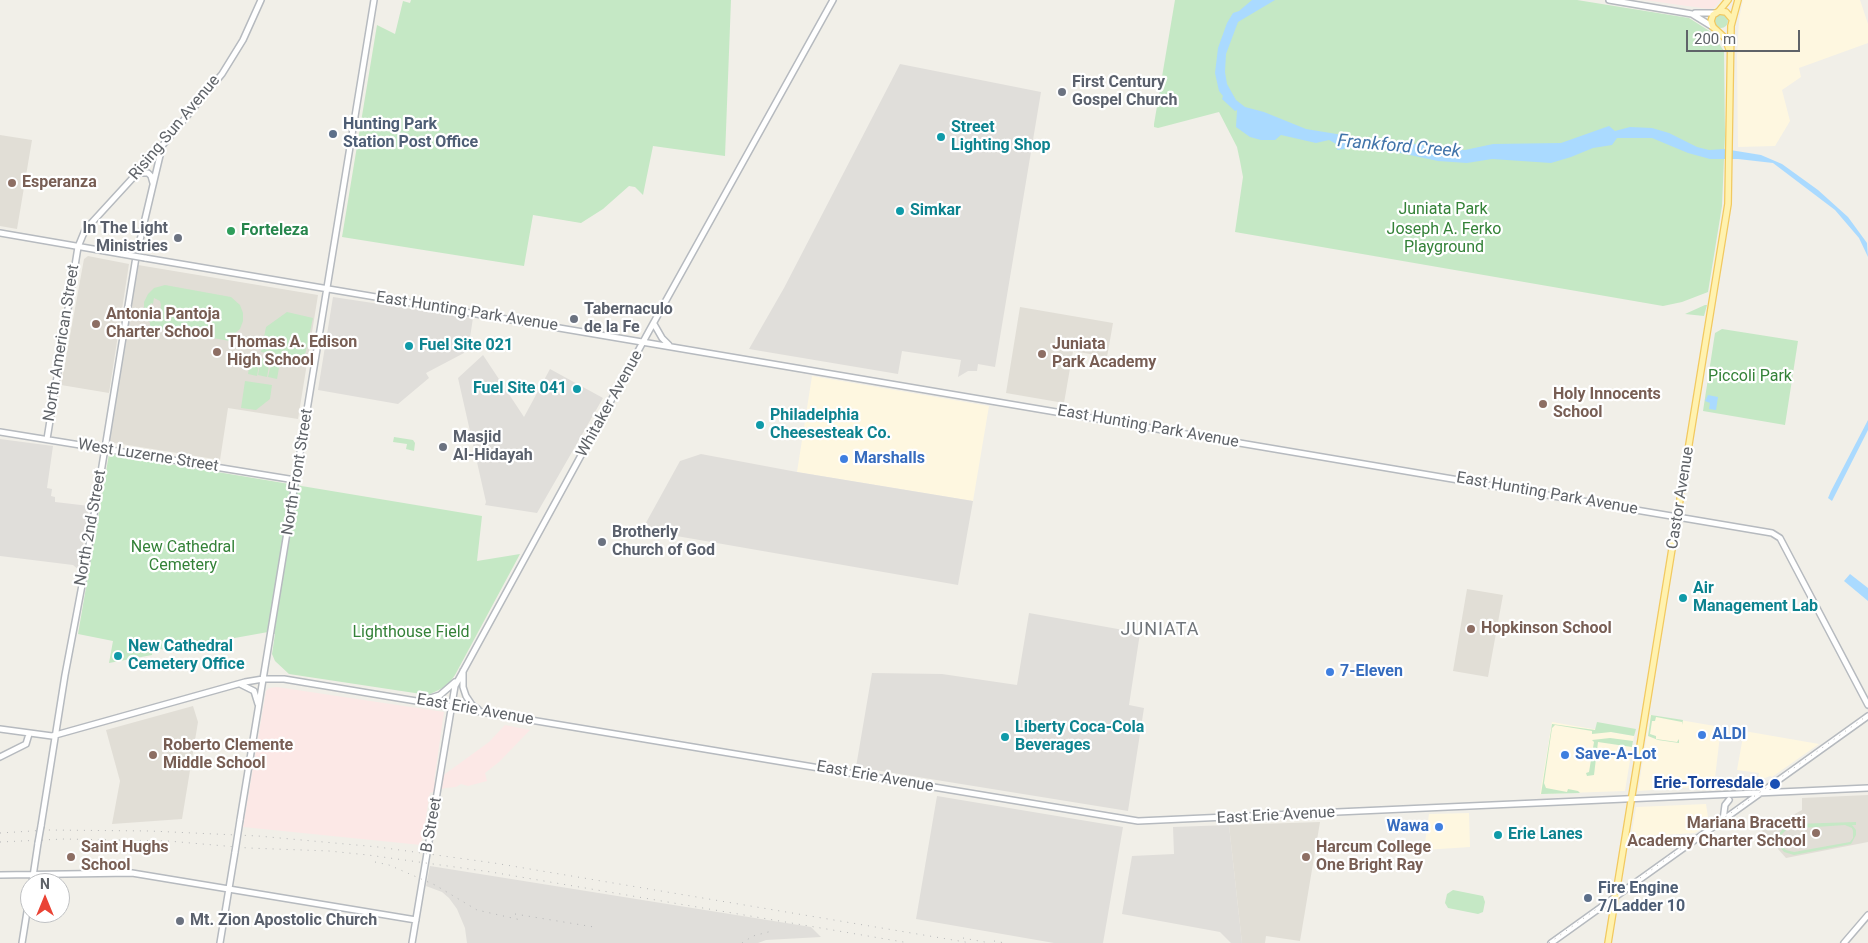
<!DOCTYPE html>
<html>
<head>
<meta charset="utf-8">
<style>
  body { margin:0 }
  #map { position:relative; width:1868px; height:943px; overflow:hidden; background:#f1efe8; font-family:Roboto,sans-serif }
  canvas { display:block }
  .north { position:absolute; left:20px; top:873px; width:50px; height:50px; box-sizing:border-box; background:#fff; border:1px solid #bfc1c3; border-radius:50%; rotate:0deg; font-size:14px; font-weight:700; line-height:20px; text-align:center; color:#5f6368 }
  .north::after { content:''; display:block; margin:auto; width:18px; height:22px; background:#ea4335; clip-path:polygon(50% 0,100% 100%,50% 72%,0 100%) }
  .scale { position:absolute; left:1686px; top:30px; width:114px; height:22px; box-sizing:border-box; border:2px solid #5f6368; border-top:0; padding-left:6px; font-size:15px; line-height:18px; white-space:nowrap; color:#5f6368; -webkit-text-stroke:4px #fff; paint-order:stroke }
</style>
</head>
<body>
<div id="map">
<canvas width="1868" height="943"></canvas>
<div class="north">N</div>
<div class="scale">200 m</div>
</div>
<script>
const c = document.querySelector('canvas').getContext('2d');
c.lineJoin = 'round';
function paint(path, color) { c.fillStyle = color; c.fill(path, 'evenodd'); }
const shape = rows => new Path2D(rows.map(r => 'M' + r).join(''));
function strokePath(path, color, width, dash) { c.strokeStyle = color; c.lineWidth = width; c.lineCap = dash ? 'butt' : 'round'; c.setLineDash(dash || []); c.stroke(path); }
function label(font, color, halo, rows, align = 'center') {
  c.font = font + ' Roboto,sans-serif'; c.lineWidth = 4.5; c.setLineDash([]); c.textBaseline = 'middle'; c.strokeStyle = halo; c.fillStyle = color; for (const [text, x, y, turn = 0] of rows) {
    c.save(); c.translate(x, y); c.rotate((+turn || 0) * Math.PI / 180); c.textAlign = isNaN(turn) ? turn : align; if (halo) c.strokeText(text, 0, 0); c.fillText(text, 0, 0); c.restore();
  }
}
paint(shape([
  [1743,0,1860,0,1868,24,1868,43,1799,68,1801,77,1782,90,1790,121,1775,146,1738,147,1737,57,1739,19],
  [812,376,989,406,973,501,797,472],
  [1650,715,1721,727,1714,786,1638,791],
  [1552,722,1634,736,1625,791,1540,794],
  [1744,731,1819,744,1772,777,1770,776,1758,781,1759,773,1737,770],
  [1706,804,1709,824,1695,833,1631,837,1636,807],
  [1469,813,1470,847,1424,850,1429,814]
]), '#fef7e0');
paint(shape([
  [900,64,1041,92,995,367,978,364,977,371,968,371,958,377,961,360,902,351,898,374,749,349,784,288],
  [333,297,473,318,469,344,464,353,426,373,429,378,398,404,318,390],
  [483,355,524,417,550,369,603,398,537,513,485,505,486,502,458,378],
  [0,439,53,446,47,488,52,489,51,496,55,497,55,502,89,506,79,570,73,565,0,556],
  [701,454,797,472,973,501,958,585,642,530,680,461],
  [1029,613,1140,633,1129,705,1144,708,1128,811,856,767,872,673,942,674,1017,685],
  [937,796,1123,827,1103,943,1054,943,916,919],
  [1229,825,1242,943,1231,943,1220,932,1122,914,1132,856,1174,854,1173,827],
  [430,866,811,927,821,937,766,940,758,943,467,943,465,928,457,909,449,898,442,892,426,886]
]), '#e0deda');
paint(shape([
  [0,135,32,140,17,229,0,226],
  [88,256,129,264,109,393,61,385,84,259],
  [138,265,318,295,298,419,228,408,220,460,109,442],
  [1020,307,1113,323,1107,357,1073,351,1064,403,1006,393],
  [1467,589,1503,595,1488,677,1453,671],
  [193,706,198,722,182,819,112,824,120,781,106,730],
  [1868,795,1868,842,1786,858,1754,822,1761,818,1778,823,1802,810,1802,798],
  [1320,822,1300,941,1266,936,1265,943,1242,943,1229,825]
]), '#e1ded6');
paint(shape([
  [1644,0,1720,0,1715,7,1709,9],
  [277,687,444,712,434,782,489,742,505,725,530,730,499,762,485,773,487,781,468,786,461,784,456,787,445,788,430,793,421,845,243,827,266,691,269,688]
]), '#fce8e6');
paint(shape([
  [411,0,731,0,725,156,653,146,643,195,635,187,629,186,603,209,581,223,533,215,524,266,342,237,377,25,395,34,403,1,410,3],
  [1175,0,1577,0,1689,18,1711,32,1724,51,1725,135,1722,206,1708,292,1682,302,1663,306,1235,232,1243,177,1240,161,1237,147,1219,112,1158,128,1154,127,1154,124],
  '1714 21a7 7 0 1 1 14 0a7 7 0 1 1-14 0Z',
  [165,285,231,297,240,305,243,313,243,321,240,329,231,337,230,341,150,327,150,323,144,312,144,302,148,294,154,288],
  [154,298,160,301,161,305,160,310,155,312,152,312,153,307,150,306,151,303,153,304],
  [1705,305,1707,305,1704,316,1685,314],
  [287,312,313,318,304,360,261,352,266,327],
  [1722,329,1798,341,1785,425,1703,411,1715,333],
  [251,357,260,359,257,376,248,374],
  [261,358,270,360,267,377,258,375],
  [272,360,280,362,277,379,268,377],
  [245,381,272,385,270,399,256,410,241,408],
  [394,437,413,440,415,443,414,451,406,449,407,444,393,442],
  [109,454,482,516,477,561,520,554,455,675,447,686,428,695,289,674,275,661,272,654,275,634,268,632,168,650,153,648,152,655,109,663,113,641,78,634],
  [1651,715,1683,720,1682,725,1682,722,1656,717,1655,721,1652,721,1650,734,1656,736,1656,739,1677,742,1679,739,1679,743,1658,740,1648,736],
  [1597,722,1636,729,1634,736,1611,732,1592,734,1592,731,1555,725,1552,728,1544,783,1546,788,1567,792,1568,789,1578,791,1580,793,1541,794,1552,724,1595,730],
  [1610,738,1633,741,1632,747,1598,742,1594,775,1587,776,1586,773,1589,772,1594,742,1592,740],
  [1856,822,1856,825,1852,825,1856,830,1856,835,1851,844,1794,855,1784,852,1779,846,1779,834,1782,830,1793,824],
  [1845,825,1852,828,1853,831,1853,838,1850,842,1794,852,1786,850,1781,845,1781,835,1787,829],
  [1453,890,1483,896,1485,902,1483,912,1478,914,1448,908,1445,903,1447,894]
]), '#c5e8c5');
paint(shape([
  [1252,0,1275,0,1238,22,1226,54,1225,72,1227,84,1236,100,1245,107,1264,112,1306,129,1355,137,1465,150,1493,144,1561,143,1609,126,1615,131,1630,127,1652,128,1669,133,1697,147,1709,150,1724,149,1761,155,1782,164,1818,190,1848,217,1867,243,1868,257,1859,238,1835,210,1773,163,1738,159,1710,159,1688,153,1652,138,1617,138,1612,145,1593,148,1571,157,1551,163,1492,159,1467,163,1438,161,1391,151,1357,147,1337,150,1338,145,1329,140,1316,143,1281,135,1275,140,1261,140,1250,137,1236,127,1237,110,1235,111,1222,99,1223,96,1219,91,1215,73,1218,48,1227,23,1233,13,1239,11],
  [1708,395,1718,397,1716,410,1709,409,1710,403,1705,401],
  [1868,420,1868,430,1866,434,1832,501,1828,498,1831,491],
  [1850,574,1868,588,1868,601,1844,581]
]), '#aadaff');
const secondary = shape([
  [1609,0,1692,14,1713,27],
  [1695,13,1716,13],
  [138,173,148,173,151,176,153,183],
  [0,233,122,254],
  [145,258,1772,533,1780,538,1868,705],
  [654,324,662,338,669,345],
  [0,432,295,480],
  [47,439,78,247,85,230,162,146,222,74,243,40,261,0],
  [106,442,136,257,162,147],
  [463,671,463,687,466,696,472,705,478,709],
  [240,684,254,691,258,704],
  [424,700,440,695,455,682],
  [0,729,52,736,245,682,263,679,284,679,1138,821,1868,788],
  [0,757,26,744,29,734],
  [240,820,374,0],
  [1723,820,1725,805,1729,800],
  [41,826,65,675,86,564,104,454],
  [0,875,132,873,416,920],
  [32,883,38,843],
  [22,943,30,893],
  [220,943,235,852],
  [412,943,455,686,649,331,833,0],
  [1551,943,1868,716],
  [1844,943,1868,915]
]);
const primary = shape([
  [1719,11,1728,0],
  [1729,49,1725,38,1713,27,1711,21,1713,15,1719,11,1726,12,1732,19],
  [1608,943,1728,204,1731,26,1738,0]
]);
strokePath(secondary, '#b6babf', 8);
strokePath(primary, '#f2c960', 8);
strokePath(secondary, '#fff', 5);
strokePath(primary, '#fff2af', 5.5);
strokePath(shape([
  [0,833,48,830,150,831,258,836,378,847,494,863,971,943],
  [0,842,64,839,168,841,248,848,329,851,368,855,491,872,909,943],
  [375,862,389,865,435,885,477,910,521,920],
  [515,914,594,927],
  [963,938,990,943],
  [994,941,1005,943],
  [742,943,753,936,772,931],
  [1549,943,1868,715]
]), '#b6b7b8', 1, [1, 6]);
const secondaryBridge = shape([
  [122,254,145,258],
  [104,454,106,442],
  [38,843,41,826],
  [235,852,240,820]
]);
strokePath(secondaryBridge, '#b6babf', 8, []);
strokePath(secondaryBridge, '#fff', 5);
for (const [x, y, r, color] of [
  [1062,92,5,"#6b7280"],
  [333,134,5,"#5c6f8a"],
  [941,137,5,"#0f9aa8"],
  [12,183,5,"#8d6e63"],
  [900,211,5,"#0f9aa8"],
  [231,231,5,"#2e9e5b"],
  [178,238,5,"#6b7280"],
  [574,319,5,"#6b7280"],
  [96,324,5,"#8d6e63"],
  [409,346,5,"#0f9aa8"],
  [217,352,5,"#8d6e63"],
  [1042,354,5,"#8d6e63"],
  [577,389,5,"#0f9aa8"],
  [1543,404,5,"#8d6e63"],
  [760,425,5,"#0f9aa8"],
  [443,447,5,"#6b7280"],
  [844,459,5,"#3f7fe0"],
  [602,542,5,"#6b7280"],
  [1683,598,5,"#0f9aa8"],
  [1471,629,5,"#8d6e63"],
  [118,656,5,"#0f9aa8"],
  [1330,672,5,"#3f7fe0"],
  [1702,735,5,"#3f7fe0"],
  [1005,737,5,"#0f9aa8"],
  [153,755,5,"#8d6e63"],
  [1565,755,5,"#3f7fe0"],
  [1775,784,6,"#1a4fb4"],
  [1439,827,5,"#3f7fe0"],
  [1816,833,5,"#8d6e63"],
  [1498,835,5,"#0f9aa8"],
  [71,857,5,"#8d6e63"],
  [1306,857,5,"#8d6e63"],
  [1588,898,5,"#5c6f8a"],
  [180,921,5,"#6b7280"]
]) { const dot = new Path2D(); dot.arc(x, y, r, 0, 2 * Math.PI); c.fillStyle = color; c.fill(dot); strokePath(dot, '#fff', 2); }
label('bold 16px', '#5b616d', '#fff', [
  ["First Century",1072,83],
  ["Gospel Church",1072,101],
  ["In The Light",168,229,"right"],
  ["Ministries",168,247,"right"],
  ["Tabernaculo",584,310],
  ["de la Fe",584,328],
  ["Masjid",453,438],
  ["Al-Hidayah",453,456],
  ["Brotherly",612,533],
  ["Church of God",612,551],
  ["Mt. Zion Apostolic Church",190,921]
], 'left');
label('bold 16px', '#4e5e75', '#fff', [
  ["Hunting Park",343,125],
  ["Station Post Office",343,143],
  ["Fire Engine",1598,889],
  ["7/Ladder 10",1598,907]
], 'left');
label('16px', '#5f6368', '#fff', [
  ["Rising Sun Avenue",175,128,-50],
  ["East Hunting Park Avenue",467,312,9],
  ["North American Street",62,343,-81],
  ["Whitaker Avenue",610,404,-61],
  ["East Hunting Park Avenue",1148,427,10],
  ["West Luzerne Street",148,456,9],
  ["North Front Street",298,472,-81],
  ["East Hunting Park Avenue",1547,494,10],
  ["Castor Avenue",1681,498,-81],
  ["North 2nd Street",91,528,-80],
  ["East Erie Avenue",475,710,10],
  ["East Erie Avenue",875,777,10],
  ["East Erie Avenue",1276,816,-3],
  ["B Street",432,825,-80]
]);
label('bold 16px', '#0d838f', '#fff', [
  ["Street",951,128],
  ["Lighting Shop",951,146],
  ["Simkar",910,211],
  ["Fuel Site 021",419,346],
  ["Fuel Site 041",567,389,"right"],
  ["Philadelphia",770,416],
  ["Cheesesteak Co.",770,434],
  ["Air",1693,589],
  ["Management Lab",1693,607],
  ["New Cathedral",128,647],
  ["Cemetery Office",128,665],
  ["Liberty Coca-Cola",1015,728],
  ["Beverages",1015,746],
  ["Erie Lanes",1508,835]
], 'left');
label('bold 16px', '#785e54', '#fff', [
  ["Esperanza",22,183],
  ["Antonia Pantoja",106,315],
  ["Charter School",106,333],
  ["Thomas A. Edison",227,343],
  ["High School",227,361],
  ["Juniata",1052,345],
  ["Park Academy",1052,363],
  ["Holy Innocents",1553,395],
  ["School",1553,413],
  ["Hopkinson School",1481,629],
  ["Roberto Clemente",163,746],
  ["Middle School",163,764],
  ["Mariana Bracetti",1806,824,"right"],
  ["Academy Charter School",1806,842,"right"],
  ["Saint Hughs",81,848],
  ["School",81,866],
  ["Harcum College",1316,848],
  ["One Bright Ray",1316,866]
], 'left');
label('16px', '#348238', '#fff', [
  ["Juniata Park",1443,210],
  ["Joseph A. Ferko",1444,230],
  ["Playground",1444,248],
  ["Piccoli Park",1750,377],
  ["New Cathedral",183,548],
  ["Cemetery",183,566],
  ["Lighthouse Field",411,633]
]);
label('bold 16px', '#27864d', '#fff', [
  ["Forteleza",241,231]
], 'left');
label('bold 16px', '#366cbe', '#fff', [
  ["Marshalls",854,459],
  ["7-Eleven",1340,672],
  ["ALDI",1712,735],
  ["Save-A-Lot",1575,755],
  ["Wawa",1429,827,"right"]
], 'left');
label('bold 16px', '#164399', '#fff', [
  ["Erie-Torresdale",1764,784]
], 'right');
label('italic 18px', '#4174aa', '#fff', [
  ["Frankford Creek",1399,147,5]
]);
c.letterSpacing = '1px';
label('18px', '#70757a', '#fff', [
  ["JUNIATA",1160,630]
]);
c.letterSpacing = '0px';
</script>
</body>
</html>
